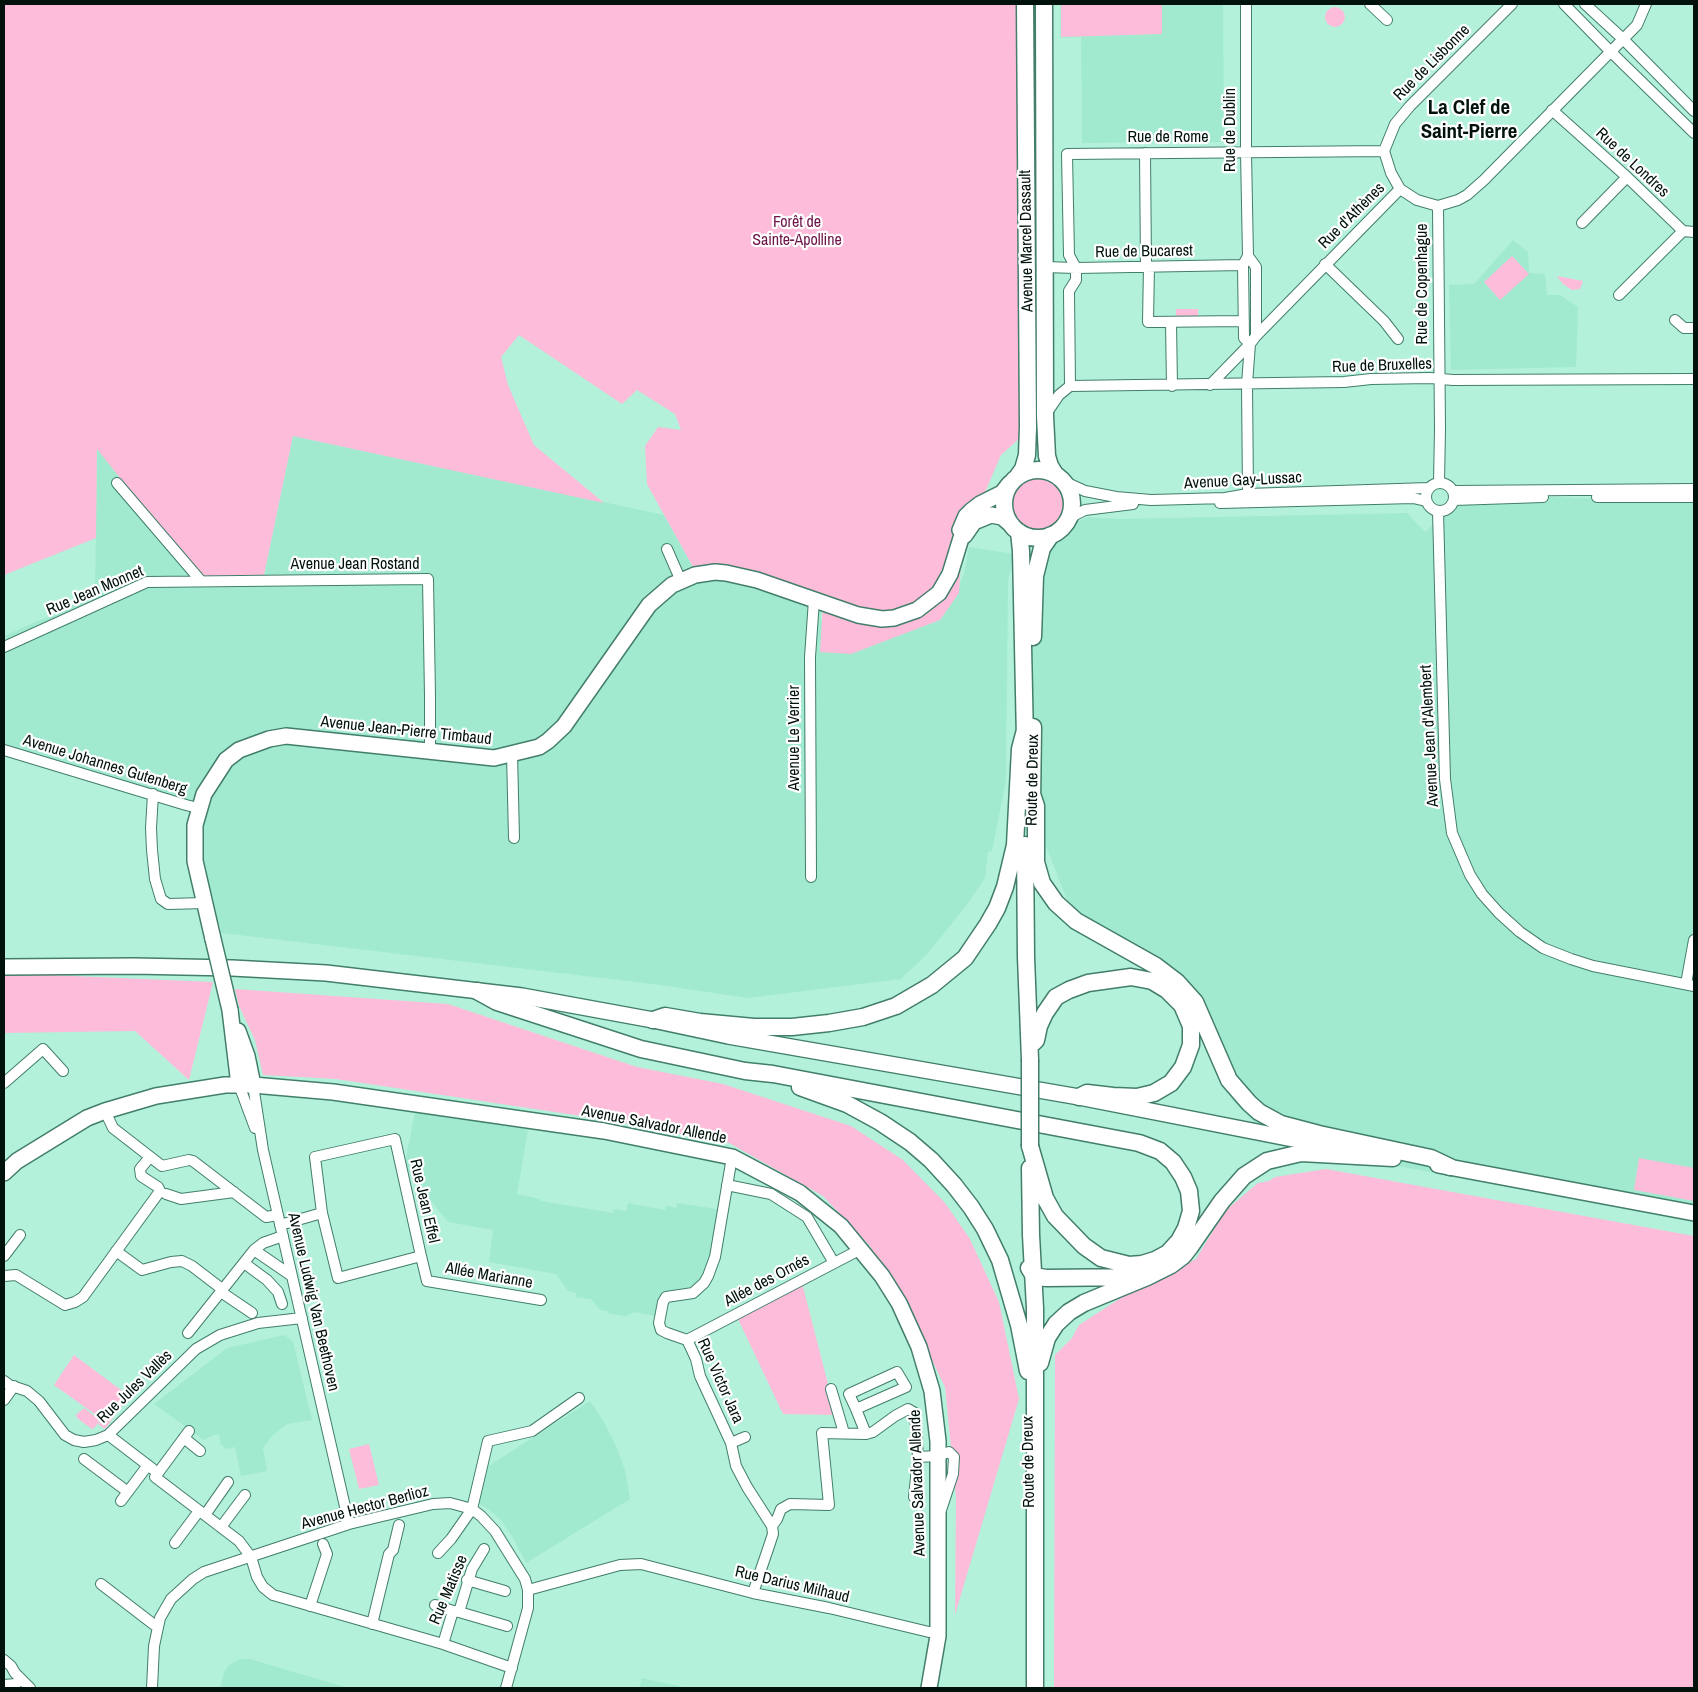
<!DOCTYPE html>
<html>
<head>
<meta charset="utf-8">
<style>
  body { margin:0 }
  #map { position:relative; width:1698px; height:1692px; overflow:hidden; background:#b3f1da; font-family:"Archivo Narrow",sans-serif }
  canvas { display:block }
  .frame { position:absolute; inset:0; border:5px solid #00120b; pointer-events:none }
</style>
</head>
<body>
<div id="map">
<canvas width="1698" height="1692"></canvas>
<div class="frame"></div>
</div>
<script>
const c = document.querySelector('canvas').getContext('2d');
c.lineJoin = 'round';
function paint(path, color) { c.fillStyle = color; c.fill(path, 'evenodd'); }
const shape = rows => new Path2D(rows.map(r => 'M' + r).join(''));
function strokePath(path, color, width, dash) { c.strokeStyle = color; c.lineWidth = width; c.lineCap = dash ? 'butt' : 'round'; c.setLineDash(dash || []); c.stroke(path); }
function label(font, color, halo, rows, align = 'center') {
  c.font = font + ' "Archivo Narrow",sans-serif'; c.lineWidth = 4.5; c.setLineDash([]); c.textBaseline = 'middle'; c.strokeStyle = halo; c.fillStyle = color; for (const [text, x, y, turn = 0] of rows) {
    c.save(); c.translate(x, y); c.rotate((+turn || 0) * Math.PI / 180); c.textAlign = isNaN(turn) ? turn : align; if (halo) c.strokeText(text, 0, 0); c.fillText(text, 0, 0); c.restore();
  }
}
paint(shape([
  [1060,4,1223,4,1224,142,1082,143,1081,37,1060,38],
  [1513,240,1528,252,1529,273,1545,274,1547,295,1560,295,1578,307,1576,367,1451,370,1449,285,1474,284],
  [293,436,664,515,698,576,813,597,823,602,820,619,832,620,957,591,964,574,969,547,1014,554,1008,581,1006,781,992,851,988,852,985,878,966,906,928,953,901,979,748,998,653,984,222,933,192,832,194,808,4,750,4,636,95,596,97,448,263,580],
  [1551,497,1694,502,1694,1220,1275,1144,1231,1099,1205,1039,1173,985,1076,923,1039,828,1024,620,1047,537,1088,517,1121,519,1407,513,1425,532,1444,514,1452,501],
  [415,1112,528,1129,517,1194,540,1199,540,1201,613,1213,614,1209,626,1211,628,1203,665,1210,666,1205,676,1208,677,1203,723,1210,715,1257,699,1288,671,1295,660,1317,634,1312,626,1316,610,1314,607,1311,600,1310,591,1299,575,1297,576,1293,568,1291,556,1274,489,1262,493,1230,448,1222,404,1168],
  [284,1335,293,1341,312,1420,287,1424,272,1436,263,1448,267,1471,241,1476,235,1447,226,1449,221,1445,219,1435,214,1435,204,1440,154,1404,227,1348],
  [590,1401,604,1422,616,1446,625,1470,630,1499,526,1563,512,1536,501,1520,487,1508,475,1502,487,1467],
  [240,1659,250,1659,348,1688,220,1688,224,1672,229,1665],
  [642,1678,687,1688,639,1688]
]), '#a2eacf');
paint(shape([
  [4,4,1020,4,1020,438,1001,455,962,546,959,593,940,620,851,654,820,652,823,602,813,597,698,576,647,484,645,446,658,427,681,430,675,414,637,390,622,404,519,335,501,357,508,385,534,445,604,503,293,436,263,580,202,581,97,449,96,538,4,575],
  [1061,4,1162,4,1162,34,1061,37],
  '1325 17a10 10 0 1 1 20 0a10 10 0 1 1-20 0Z',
  [1512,256,1529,274,1500,300,1484,282],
  [1557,276,1583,281,1580,289,1572,290,1563,284],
  [1176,309,1198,309,1198,324,1176,325],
  '1007 503a29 29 0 1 1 58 0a29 29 0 1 1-58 0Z',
  [4,973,213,982,189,1080,135,1031,4,1033],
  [235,989,448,1004,637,1067,723,1084,851,1126,903,1160,945,1203,970,1239,999,1302,1019,1399,955,1615,956,1497,945,1387,902,1298,869,1245,823,1196,729,1143,601,1119,336,1079,263,1075,255,1040,239,1006],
  [1639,1158,1694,1168,1694,1201,1634,1190],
  [1326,1169,1694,1236,1694,1688,1054,1688,1055,1355,1072,1338,1079,1325,1127,1294,1196,1259,1225,1211,1258,1183,1269,1181,1275,1177],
  [802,1283,836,1415,783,1414,738,1319],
  [74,1355,129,1396,105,1429,98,1424,103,1420,54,1385],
  [84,1408,98,1419,99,1422,94,1428,92,1429,77,1418,76,1415],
  [369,1444,379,1485,359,1489,349,1449]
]), '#fdbdda');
const street = shape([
  [1246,4,1246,153,1248,256],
  [1370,4,1387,20],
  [1564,4,1610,51,1694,133],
  [1585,4,1623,39,1694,111],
  [1552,110,1627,177,1683,231,1694,232],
  [1384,151,1395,124,1410,106,1512,4],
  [1384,151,1391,173,1400,189,1417,200,1438,206],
  [1145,153,1146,266],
  [1438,206,1458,200,1467,195,1484,180,1637,25,1646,4],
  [1438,206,1440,429,1439,483],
  [1582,223,1627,177],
  [1325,264,1384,321,1398,339],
  [1149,266,1148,322,1244,321],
  [1045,267,1076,268,1243,265],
  [1619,295,1683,231],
  [1675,320,1684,328,1694,328],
  [1171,323,1172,386],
  [1256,336,1400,189],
  [1210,385,1250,344,1256,336,1256,267,1248,256,1243,265,1244,338,1250,344,1247,384,1248,494],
  [1070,386,1069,291,1076,280,1076,268,1069,255,1067,154,1384,151],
  [1046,414,1059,395,1070,386,1344,382,1371,379,1430,378,1453,380,1694,379],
  [1063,481,1085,491,1116,497,1151,500,1225,498,1248,494,1428,488],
  '1426 497a14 14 0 1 1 28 0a14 14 0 1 1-28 0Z',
  [117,483,201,581],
  [1453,491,1694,489],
  [1597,497,1694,497],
  [1454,500,1543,497],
  [1220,503,1413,498,1426,501],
  [1438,511,1445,779,1452,833,1470,875,1482,894,1499,913,1520,932,1543,948,1571,959,1593,966,1694,986],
  [1064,525,1075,515,1085,510,1133,504],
  [667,549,681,581],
  [4,647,147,582,428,579,430,696,430,751],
  [4,750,186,805,198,808],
  [512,754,514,838],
  [153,794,151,828,152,850,155,879,161,899,168,904,205,903],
  [811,877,810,657,814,600],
  [1686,984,1694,940],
  [4,1083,43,1049,63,1071],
  [239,1085,255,1128],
  [253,1085,263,1150,349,1524],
  [105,1111,113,1128,162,1166,189,1160,193,1161,266,1217,278,1215],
  [732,1157,715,1257,708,1276,704,1283,693,1293,666,1297,663,1302,659,1323,661,1330,667,1333,687,1340,690,1346,696,1359,700,1376,731,1443,736,1466,747,1487,772,1526,773,1534,769,1546,753,1593],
  [727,1185,771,1194,807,1217,834,1263],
  [166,1194,181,1199,234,1192],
  [280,1225,322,1213,338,1278,421,1256,395,1139,315,1157,322,1213],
  [254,1250,263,1243,283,1236],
  [116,1251,142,1270,171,1262,182,1261,192,1266,222,1289],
  [4,1256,20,1235],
  [421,1256,427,1281,541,1300],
  [244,1263,267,1280,278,1292,282,1304],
  [4,1276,16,1275,65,1305,75,1302,83,1297,160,1191,158,1187,141,1176,140,1169,150,1157],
  [221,1292,252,1313],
  [188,1333,254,1250,292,1276],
  [687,1340,861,1249],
  [4,1381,9,1385,27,1391,39,1401,65,1435,74,1440,84,1442,96,1440,108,1435,196,1349,220,1335,258,1323,302,1318],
  [831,1389,844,1433],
  [4,1400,14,1386],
  [856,1409,849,1394,897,1372,906,1387,856,1409,866,1434],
  [111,1437,158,1473,155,1477,239,1541,251,1557,257,1577,263,1587,273,1595,443,1644,512,1668],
  [184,1438,200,1451],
  [731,1443,745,1437],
  [918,1457,937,1456,949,1452,954,1457,953,1474,941,1510],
  [84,1459,128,1492],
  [158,1473,189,1431],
  [121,1501,148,1465],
  [205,1515,228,1482],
  [772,1526,777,1519,781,1509,790,1504,829,1505,822,1433,866,1434,873,1432,895,1416,908,1409,915,1413,918,1457,914,1497],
  [221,1527,245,1495],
  [175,1543,199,1511],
  [438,1553,451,1539,472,1509,488,1441,532,1431,579,1398],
  [467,1580,505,1591],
  [101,1584,157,1627],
  [528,1590,620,1565,641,1564,753,1593,829,1608,929,1632,938,1632],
  [435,1605,453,1611],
  [310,1606,327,1554,323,1544],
  [459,1612,507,1626],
  [372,1624,389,1554,393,1550,399,1525],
  [443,1644,453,1611,459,1612,472,1569,484,1549],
  [4,1660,11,1666,15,1673,30,1688],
  [4,1685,16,1684,20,1679],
  [152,1688,154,1646,160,1618,171,1599,193,1579,204,1572,349,1524,433,1504,450,1503,472,1509,481,1516,495,1531,525,1579,528,1590,528,1608,506,1688]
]);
const secondary = shape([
  [960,530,966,516,971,511,980,504,1002,493,1009,484],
  [213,939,195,861,195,825,204,794,226,760,239,750,269,739,286,736,494,758,539,747,548,741,564,726,649,605,672,585,695,575,715,572,726,573,757,580,858,615,882,619,894,618,917,610,939,593,950,574,961,538,965,535,974,522,991,515,1002,517,1008,522],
  [4,967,134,966,232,968,326,973,522,996,653,1020,728,1036,1079,1097,1354,1151],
  [230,1010,239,1085],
  [238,1031,247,1056,253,1085],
  [1438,1165,1694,1213],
  [4,1173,17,1161,87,1118,105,1111,156,1096,225,1085,253,1085,333,1092,604,1131,732,1157,800,1193,841,1226,882,1276,899,1303,919,1347,932,1391,938,1441,938,1636,929,1688]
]);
const primary = shape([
  [1044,4,1045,416,1047,456,1050,466,1055,474],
  '1004 504a34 34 0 1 1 68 0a34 34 0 1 1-68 0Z',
  [1018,476,1023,469,1027,455,1028,427,1025,4],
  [1019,532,1021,551,1025,740],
  [1033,637,1035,576,1042,548,1051,535],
  [1032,794,1036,806,1036,862,1042,883,1056,903,1076,921,1156,966,1177,982,1195,1002,1229,1080,1249,1103,1259,1112,1281,1124,1319,1134,1431,1158,1450,1167],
  [1032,805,1033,727],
  [1025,845,1026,957,1030,1060],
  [477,991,497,1002,641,1049,745,1071,773,1074,1139,1143,1160,1151,1173,1162,1183,1177,1189,1191,1191,1211,1186,1228,1179,1241,1168,1253,1155,1260,1142,1264,1129,1265,1101,1258,1084,1246,1055,1216,1045,1198,1030,1146],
  [653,1020,665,1016,700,1022,754,1027,792,1027,829,1023,863,1017,896,1006,932,985,965,958,988,924,997,908,1005,887,1015,845,1020,749,1025,730],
  [1033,1043,1036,1040,1039,1026,1045,1013,1056,997,1069,990,1088,983,1131,977,1152,981,1167,990,1182,1005,1191,1026,1191,1045,1183,1067,1171,1083,1154,1093,1137,1097,1113,1096,1087,1093,1079,1097],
  [800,1087,847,1104,880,1122,910,1142,931,1160,954,1185,971,1207,985,1229,1000,1260,1019,1325,1028,1371],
  [1030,1168,1031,1235,1035,1308,1035,1688],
  [1029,1268,1034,1276,1046,1278,1137,1277],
  [1040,1363,1047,1338,1056,1324,1069,1312,1084,1303,1147,1277,1171,1265,1183,1256,1190,1247,1222,1201,1244,1176,1267,1161,1301,1153,1393,1158]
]);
strokePath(street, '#427e6a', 12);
strokePath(secondary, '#427e6a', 18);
strokePath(primary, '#427e6a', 19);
strokePath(street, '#fff', 10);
strokePath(secondary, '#fff', 15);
strokePath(primary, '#fff', 16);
const secondaryBridge = shape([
  [213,939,230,1010]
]);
const primaryBridge = shape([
  [1030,1146,1030,1060]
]);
strokePath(secondaryBridge, '#427e6a', 18, []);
strokePath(primaryBridge, '#427e6a', 19, []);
strokePath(secondaryBridge, '#fff', 15);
strokePath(primaryBridge, '#fff', 16);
label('16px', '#00120b', '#fff', [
  ["Rue de Lisbonne",1432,63,-45],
  ["Rue de Dublin",1231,130,-90],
  ["Rue de Rome",1168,138],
  ["Rue de Londres",1632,163,43],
  ["Rue d'Athènes",1352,216,-45],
  ["Avenue Marcel Dassault",1027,241,-91],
  ["Rue de Bucarest",1144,252,-1],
  ["Rue de Copenhague",1423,284,-90],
  ["Rue de Bruxelles",1382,366,-2],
  ["Avenue Gay-Lussac",1243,481,-3],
  ["Avenue Jean Rostand",355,565],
  ["Rue Jean Monnet",95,591,-23],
  ["Avenue Jean-Pierre Timbaud",406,731,6],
  ["Avenue Jean d'Alembert",1430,736,-93],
  ["Avenue Le Verrier",795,738,-90],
  ["Avenue Johannes Gutenberg",105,765,17],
  ["Route de Dreux",1033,780,-89],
  ["Avenue Salvador Allende",654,1125,11],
  ["Rue Jean Effel",424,1201,77],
  ["Allée Marianne",489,1276,10],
  ["Allée des Ornés",767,1281,-28],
  ["Avenue Ludwig Van Beethoven",313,1302,77],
  ["Rue Victor Jara",720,1381,66],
  ["Rue Jules Vallès",135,1387,-44],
  ["Route de Dreux",1029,1462,-91],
  ["Avenue Salvador Allende",918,1483,-92],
  ["Avenue Hector Berlioz",365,1508,-15],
  ["Rue Darius Milhaud",792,1585,13],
  ["Rue Matisse",449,1590,-67]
]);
label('16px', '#6c1348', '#fff', [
  ["Forêt de",797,223],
  ["Sainte-Apolline",797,241]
]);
label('bold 21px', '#00120b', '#fff', [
  ["La Clef de",1469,108],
  ["Saint-Pierre",1469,132]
]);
</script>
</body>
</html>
